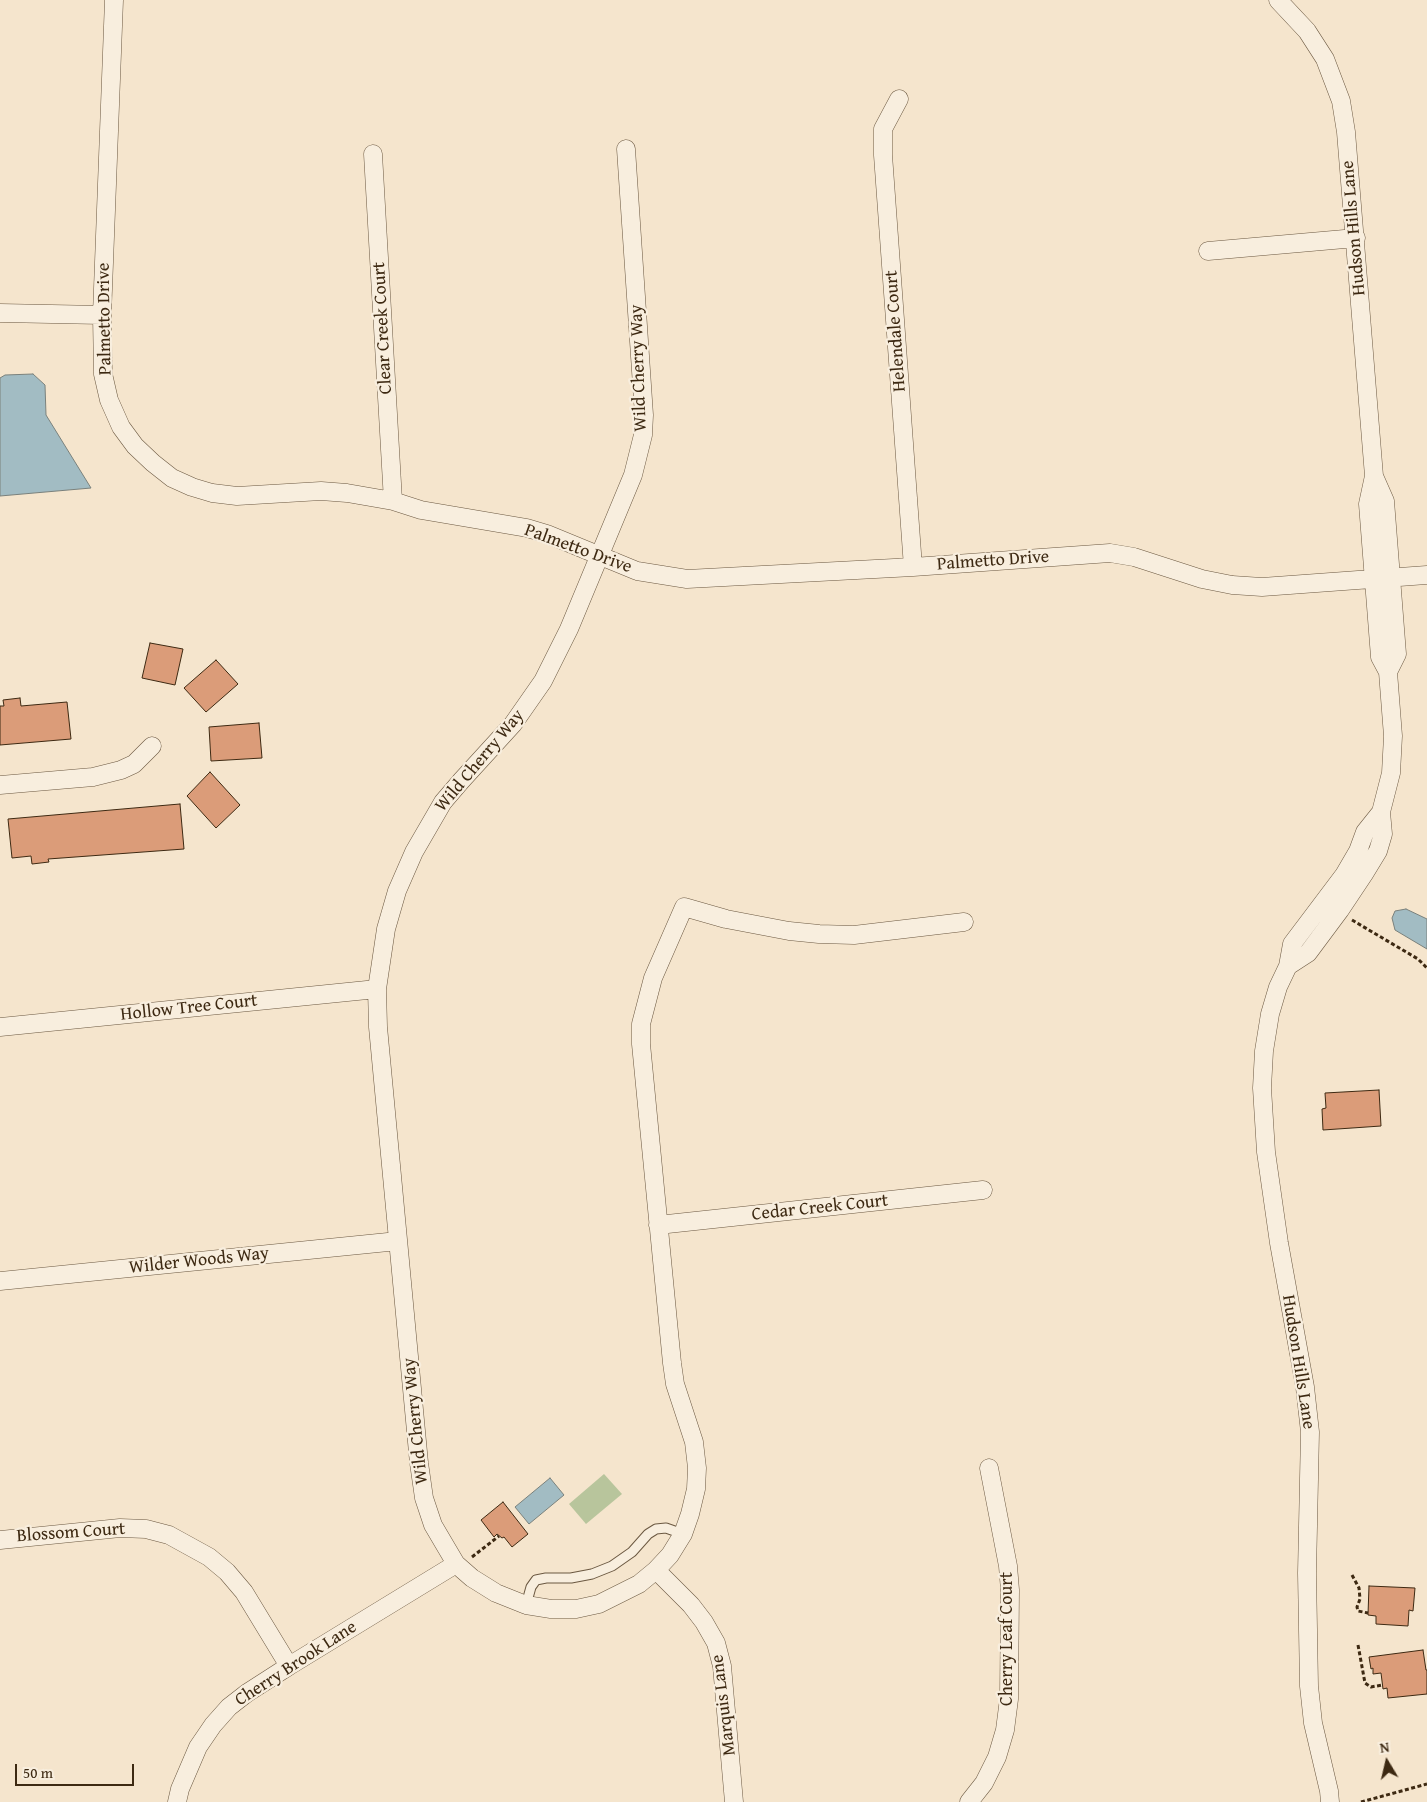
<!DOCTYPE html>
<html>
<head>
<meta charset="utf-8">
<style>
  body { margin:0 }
  #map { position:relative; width:1427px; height:1802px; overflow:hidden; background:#f5e5cd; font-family:"Gentium Book Plus",serif }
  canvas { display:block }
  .north { position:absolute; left:1362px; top:1737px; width:50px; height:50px; -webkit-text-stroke:4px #f8eede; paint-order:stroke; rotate:351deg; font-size:14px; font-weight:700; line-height:20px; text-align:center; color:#3d2912 }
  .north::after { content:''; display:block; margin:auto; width:18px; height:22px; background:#3d2912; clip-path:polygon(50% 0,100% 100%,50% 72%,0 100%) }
  .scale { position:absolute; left:15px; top:1764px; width:119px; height:22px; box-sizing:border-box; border:2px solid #3d2912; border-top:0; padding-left:6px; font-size:15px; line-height:18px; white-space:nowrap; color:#3d2912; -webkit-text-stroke:4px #f8eede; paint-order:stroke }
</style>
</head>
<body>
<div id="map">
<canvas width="1427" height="1802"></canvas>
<div class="north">N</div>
<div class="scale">50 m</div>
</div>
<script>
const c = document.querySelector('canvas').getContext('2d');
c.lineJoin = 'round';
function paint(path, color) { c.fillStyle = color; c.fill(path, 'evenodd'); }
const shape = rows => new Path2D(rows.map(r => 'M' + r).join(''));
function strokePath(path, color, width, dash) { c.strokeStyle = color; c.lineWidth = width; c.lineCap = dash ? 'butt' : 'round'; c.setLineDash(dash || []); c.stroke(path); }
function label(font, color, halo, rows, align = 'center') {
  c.font = font + ' "Gentium Book Plus",serif'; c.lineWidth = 4.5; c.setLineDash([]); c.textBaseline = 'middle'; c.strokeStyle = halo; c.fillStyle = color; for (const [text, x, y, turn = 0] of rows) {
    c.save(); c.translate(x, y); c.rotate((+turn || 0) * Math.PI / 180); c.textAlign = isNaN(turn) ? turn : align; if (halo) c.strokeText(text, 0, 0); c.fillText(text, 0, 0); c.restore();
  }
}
paint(shape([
  [604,1474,622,1494,586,1524,569,1504]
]), '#b8c59c');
const water = shape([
  [33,374,45,385,46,415,91,488,0,496,0,378,5,375,33,374],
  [1406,909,1427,919,1427,949,1395,930,1392,918,1395,911,1406,909],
  [550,1478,564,1495,529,1524,515,1507,550,1478]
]);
paint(water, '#a2bcc3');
strokePath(water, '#7a817c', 1);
const building = shape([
  [150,643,183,649,175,685,142,678,150,643],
  [216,660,238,684,206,712,184,688,216,660],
  [20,698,21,706,67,702,71,739,0,745,0,706,4,706,3,700,20,698],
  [259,723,262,758,211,761,209,727,259,723],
  [210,772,240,805,216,828,187,796,210,772],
  [180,804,184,849,48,859,49,862,32,864,31,856,12,858,8,819,180,804],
  [1379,1090,1381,1126,1323,1130,1322,1109,1326,1108,1325,1093,1379,1090],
  [503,1502,528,1534,512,1547,504,1537,502,1538,497,1534,494,1537,481,1520,503,1502],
  [1369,1586,1415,1588,1413,1611,1409,1610,1408,1626,1376,1624,1376,1616,1368,1615,1369,1586],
  [1423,1650,1426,1670,1427,1670,1427,1694,1388,1698,1387,1688,1383,1689,1381,1673,1373,1674,1373,1668,1371,1669,1369,1657,1423,1650]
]);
paint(building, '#db9c79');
strokePath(building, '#3d2912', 1);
const lane = shape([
  [526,1605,531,1587,536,1580,546,1578,571,1578,592,1574,612,1566,632,1552,648,1534,656,1529,666,1528,683,1534]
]);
const street = shape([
  [114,0,102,315,103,374,109,400,121,427,135,446,153,463,172,478,192,487,212,493,237,496,321,491,347,493,393,501,421,510,527,528,547,534,637,571,687,579,913,567,1110,553,1134,557,1202,579,1232,585,1262,587,1427,575],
  [1278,0,1307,31,1325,59,1341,101,1346,132,1374,476,1368,504,1380,657,1388,672,1393,736,1391,773,1381,812,1383,834,1378,851,1364,874,1340,910,1308,953,1288,966],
  [899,99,883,129,883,155,913,567],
  [626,149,644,415,643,435,633,475,569,629,543,681,513,724,461,781,443,802,414,852,397,891,386,929,377,989,378,1027,419,1463,424,1498,433,1525,443,1542,456,1564,472,1578,496,1593,526,1605,551,1609,576,1609,599,1604,639,1584,656,1570,670,1555,683,1534,690,1514,696,1489,697,1468,694,1442,675,1384,672,1363,641,1044,641,1024,653,978,684,907,726,919,789,931,819,934,854,935,964,922],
  [373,154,393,501],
  [1208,251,1356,238],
  [0,313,102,315],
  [1374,476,1385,501,1397,654,1388,672],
  [0,785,93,777,121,770,134,764,152,746],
  [0,1027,377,989],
  [658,1225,983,1190],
  [0,1281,398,1241],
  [0,1540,120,1528,146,1529,169,1535,209,1557,227,1572,244,1592,289,1666],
  [656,1570,691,1605,704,1622,716,1643,722,1666,734,1802],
  [177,1802,180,1789,198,1747,213,1725,229,1707,247,1693,289,1666,456,1564],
  [969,1802,984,1783,997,1757,1005,1730,1009,1699,1010,1590,1008,1566,989,1468],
  [1330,1802,1329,1791,1313,1723,1309,1686,1307,1573,1310,1432,1305,1387,1279,1243,1266,1152,1262,1088,1264,1051,1270,1014,1278,987,1288,966,1292,944,1344,875,1358,851,1365,832,1381,812]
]);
strokePath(lane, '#6b5841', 11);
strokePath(street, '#6b5841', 19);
strokePath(shape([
  [1352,920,1418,959,1427,968],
  [472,1557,499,1536],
  [1352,1575,1359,1588,1360,1599,1357,1607,1358,1611,1368,1613],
  [1358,1645,1365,1683,1371,1687,1382,1685],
  [1361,1802,1427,1784]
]), '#3d2912', 3, [4, 2.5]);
strokePath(lane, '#f8eede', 9);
strokePath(street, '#f8eede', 18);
label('18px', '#3d2912', '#f8eede', [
  ["Hudson Hills Lane",1354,228,-95],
  ["Palmetto Drive",105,319,-91],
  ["Clear Creek Court",383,328,-93],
  ["Helendale Court",896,331,-94],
  ["Wild Cherry Way",639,368,-92],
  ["Palmetto Drive",578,549,20],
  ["Palmetto Drive",993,561,-4],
  ["Wild Cherry Way",480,761,-50],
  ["Hollow Tree Court",189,1008,-6],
  ["Cedar Creek Court",820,1208,-6],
  ["Wilder Woods Way",199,1261,-6],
  ["Hudson Hills Lane",1298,1362,81],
  ["Wild Cherry Way",416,1421,-96],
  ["Blossom Court",71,1533,-4],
  ["Cherry Leaf Court",1007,1639,-90],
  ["Cherry Brook Lane",296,1664,-33],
  ["Marquis Lane",724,1705,-97]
]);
</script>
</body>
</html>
